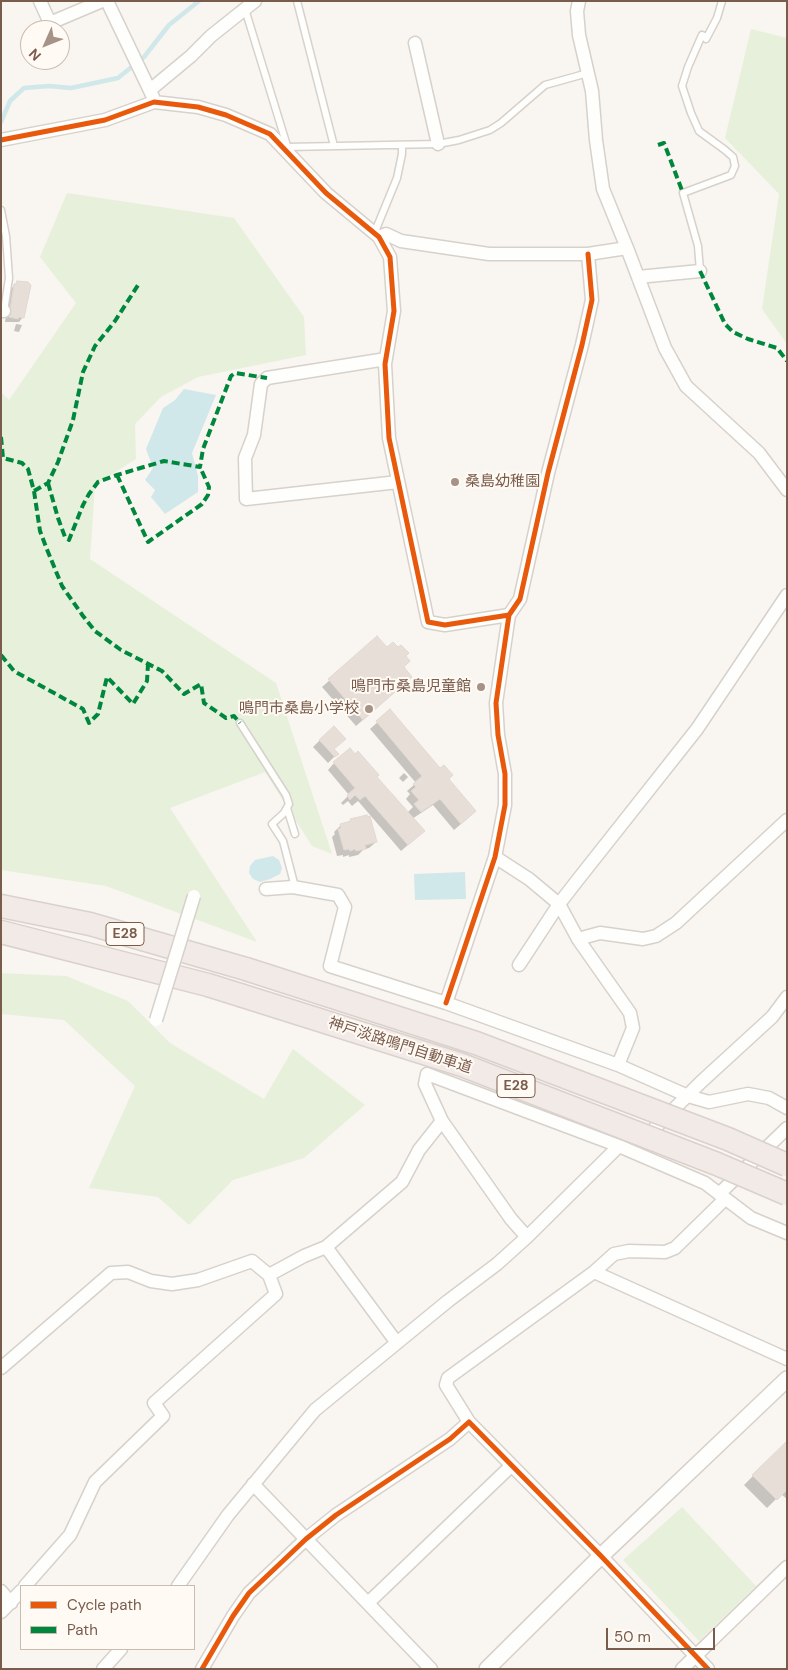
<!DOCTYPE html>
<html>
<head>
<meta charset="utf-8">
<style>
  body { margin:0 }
  #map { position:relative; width:788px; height:1670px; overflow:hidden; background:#f9f5f0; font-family:"DM Sans",sans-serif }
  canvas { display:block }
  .frame { position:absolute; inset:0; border:2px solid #7a5c4d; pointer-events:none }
  .legend { position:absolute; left:20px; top:1585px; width:175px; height:65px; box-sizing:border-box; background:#fffaf3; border:1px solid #cabbb1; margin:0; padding:6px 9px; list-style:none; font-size:15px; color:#7a5c4d }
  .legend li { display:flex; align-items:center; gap:10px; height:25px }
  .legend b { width:25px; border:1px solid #cabbb1 }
  .north { position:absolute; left:20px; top:20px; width:50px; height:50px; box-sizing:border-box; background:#fffaf3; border:1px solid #cabbb1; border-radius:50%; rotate:226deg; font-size:14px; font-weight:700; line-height:20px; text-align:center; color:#7a5c4d }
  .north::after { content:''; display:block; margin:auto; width:18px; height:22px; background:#a69286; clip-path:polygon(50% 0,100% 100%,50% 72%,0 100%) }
  .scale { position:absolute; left:606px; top:1628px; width:109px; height:22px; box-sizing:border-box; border:2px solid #7a5c4d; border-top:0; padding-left:6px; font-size:15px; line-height:18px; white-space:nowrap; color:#7a5c4d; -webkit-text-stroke:4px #fffaf3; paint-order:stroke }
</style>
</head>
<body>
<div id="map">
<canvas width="788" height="1670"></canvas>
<div class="frame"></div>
<ul class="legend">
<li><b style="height:6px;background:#e8590c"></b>Cycle path</li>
<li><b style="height:6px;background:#00873e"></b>Path</li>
</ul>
<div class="north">N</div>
<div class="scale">50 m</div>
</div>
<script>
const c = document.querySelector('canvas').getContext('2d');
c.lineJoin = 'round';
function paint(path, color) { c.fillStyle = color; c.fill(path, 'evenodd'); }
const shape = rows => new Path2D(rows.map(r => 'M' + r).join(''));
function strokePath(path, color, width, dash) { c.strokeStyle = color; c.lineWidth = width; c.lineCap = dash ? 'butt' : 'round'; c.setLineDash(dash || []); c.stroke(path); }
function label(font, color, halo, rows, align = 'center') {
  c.font = font + ' "DM Sans","Noto Sans JP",sans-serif'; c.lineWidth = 4; c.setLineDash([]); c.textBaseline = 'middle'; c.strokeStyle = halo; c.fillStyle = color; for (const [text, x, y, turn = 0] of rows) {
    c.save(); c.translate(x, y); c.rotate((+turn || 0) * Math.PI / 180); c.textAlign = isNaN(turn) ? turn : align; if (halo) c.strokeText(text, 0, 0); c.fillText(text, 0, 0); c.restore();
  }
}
paint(shape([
  [751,29,787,38,787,344,762,309,779,194,725,138],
  [67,193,234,218,304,317,306,355,198,377,161,397,135,424,136,459,95,485,90,559,276,683,332,854,312,846,265,772,170,808,257,942,106,886,1,870,1,392,9,400,76,303,40,257],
  [1,973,66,976,128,1001,170,1043,264,1099,293,1049,365,1105,304,1158,233,1180,189,1225,158,1197,89,1188,135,1086,64,1020,1,1014],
  [682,1507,756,1586,699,1641,623,1560]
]), '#e7f0db');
paint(shape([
  [184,389,216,395,192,453,198,476,198,492,165,514,151,497,155,490,145,480,153,468,146,449,163,408,175,400],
  [273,856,279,860,282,868,280,874,270,879,260,882,253,879,249,873,250,866,255,860],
  [465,872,466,899,415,900,414,874]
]), '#d0e8ea');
paint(shape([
  [17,282,23,317,19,322,5,322,10,290],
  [16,324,22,325,19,332,14,331],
  [377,638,387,649,404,656,402,667,404,684,356,726,322,687],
  [390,711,447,779,468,818,454,830,433,805,412,819,416,838,401,851,358,801,352,806,348,801,343,805,341,803,349,795,328,770,334,763,376,777,407,813,413,807,406,799,410,794,407,791,416,783,370,729],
  [320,740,337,754,328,763,313,747],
  [404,773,408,777,403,782,399,778],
  [351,820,376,842,369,848,363,850,358,855,349,857,349,855,343,857,343,855,337,856,332,837,335,834,334,832,341,825,348,823],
  [787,1442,787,1499,781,1494,767,1508,744,1485]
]), '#0003');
strokePath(shape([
  [1,122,10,101,24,88,49,86,71,88,118,78,144,57,169,25,199,1]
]), '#d0e8ea', 4.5);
const building = shape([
  [17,281,28,282,31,285,24,318,19,317,18,319,9,317,14,284,16,284,17,281],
  [377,636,387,647,393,642,398,647,401,645,409,653,406,656,410,661,404,667,412,677,363,720,328,679,377,636],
  [390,709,440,768,444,765,453,775,449,779,476,811,461,824,440,799,421,812,414,804,419,800,411,791,416,787,413,784,422,776,376,721,390,709],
  [334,726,346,739,334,749,339,754,335,757,319,740,334,726],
  [350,748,355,754,358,751,379,775,377,777,425,831,408,845,365,796,360,800,355,795,350,800,347,795,355,788,333,762,350,748],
  [367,815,367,817,370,816,377,842,365,845,366,849,356,851,355,849,350,851,349,849,344,850,338,829,341,828,340,824,351,821,350,819,367,815],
  [787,1441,787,1490,777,1500,752,1475,787,1441]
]);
paint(building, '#e6ded7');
strokePath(building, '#e2d8d2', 1);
const service = shape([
  [297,1,334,146],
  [245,9,288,149],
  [706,39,717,18,722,1],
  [287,147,438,144,459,140,490,130,501,123,545,85,588,73],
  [1,210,6,236,9,278,4,311],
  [374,234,397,178,402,154,402,145],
  [700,271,698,246,683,193,731,175,735,166,733,157,725,150,699,131,691,113,682,86,688,67,702,35,707,37],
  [240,723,286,795,289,804,284,813,272,824,283,841,295,887],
  [287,808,295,834]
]);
const minor = shape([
  [40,1,50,23,102,1],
  [107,1,153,97],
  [579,1,577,11,579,35,592,91,596,140,603,189,627,248,665,348,686,386,759,453,787,490],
  [415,43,438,144],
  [150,90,191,56,211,36,255,1],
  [1,140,105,120,154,102,198,107,226,115,270,134,326,193,379,237,390,257,394,311,385,364,389,438,428,622,445,625,509,615],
  [379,237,386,234,401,241,489,254,588,254,627,248],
  [638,277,700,271],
  [1,311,4,311],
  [386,359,267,378,261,384,254,435,245,458,246,499,398,482],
  [495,857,529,879,559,904,578,939,630,1013,633,1028,618,1065],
  [266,889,293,887,338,895,345,907,330,966,446,1003,618,1065,688,1096,709,1102,748,1094,769,1098,787,1108],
  [578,939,600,933,643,939,656,936,676,923,787,820],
  [519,965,559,904,576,882,697,729,787,595],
  [446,1003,495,857,505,805,505,774,498,735,496,703,509,615,520,599,548,473,582,345,592,300,588,254],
  [644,1139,701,1082,772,1017,787,997],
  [719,1194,787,1128],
  [527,1237,511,1219,442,1121,425,1084,427,1074,619,1146,705,1183,751,1218,787,1233],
  [326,1247,397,1343],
  [594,1272,787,1359],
  [1,1368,111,1273,128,1272,151,1281,172,1284,198,1280,252,1261,269,1275],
  [469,1422,446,1385,448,1378,594,1272,614,1254,629,1251,665,1252,675,1248,725,1199],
  [253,1484,431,1669],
  [25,1586,70,1535,95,1482,163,1416,154,1403,276,1294,269,1275,304,1256,326,1247,402,1182,419,1150,442,1121],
  [178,1586,228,1515,315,1410,448,1301,497,1264,527,1237,619,1146],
  [1,1591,11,1603],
  [368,1603,511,1466],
  [1,1612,21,1591],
  [103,1669,121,1649],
  [202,1669,233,1616,249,1593,306,1539,336,1515,450,1439,469,1422,601,1556,708,1669],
  [682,1669,787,1567]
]);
const tertiary = shape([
  [487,1669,601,1556,787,1379]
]);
const motorway = shape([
  [1,906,90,924,246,969],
  [1,932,208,985,240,995]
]);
strokePath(service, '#d7d1cb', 9);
strokePath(minor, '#d7d1cb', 15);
strokePath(tertiary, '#d7d1cb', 18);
strokePath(motorway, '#dad1cc', 25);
strokePath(service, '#fefefd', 6);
strokePath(minor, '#fefefd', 12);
strokePath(tertiary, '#fefefd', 15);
strokePath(motorway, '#f2eae7', 22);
const minorBridge = shape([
  [156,1020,194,896]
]);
const motorwayBridge = shape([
  [246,969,476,1043,728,1139,787,1165],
  [240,995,462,1065,717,1164,787,1194]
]);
strokePath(minorBridge, '#d7d1cb', 15, []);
strokePath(motorwayBridge, '#dad1cc', 25, []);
strokePath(minorBridge, '#fefefd', 12);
strokePath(motorwayBridge, '#f2eae7', 22);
strokePath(shape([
  [658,145,664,143,683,193],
  [700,271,725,324,733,332,748,339,777,348,787,361],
  [1,437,3,458,22,463,28,469,34,491,40,531,46,547,62,586,83,616,95,631,121,650,162,671,184,694,201,684,204,703,226,718,234,716,240,723],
  [117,475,148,542,202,504,208,495,209,487,200,467],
  [48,483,58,518,65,537,69,540,83,505,89,494,98,482,117,475,164,461,200,467,203,449,231,376,235,373,267,378],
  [34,491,48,483,58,462,73,420,83,372,95,346,115,321,140,282],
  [1,655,14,671,83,709,89,723,98,714,107,677,133,704,147,681,148,664]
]), '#00873e', 4, [8, 4]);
strokePath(shape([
  [1,140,105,120,154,102,198,107,226,115,270,134,326,193,379,237,390,257,394,311,385,364,389,438,428,622,445,625,509,615],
  [446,1003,495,857,505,805,505,774,498,735,496,703,509,615,520,599,548,473,582,345,592,300,588,254],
  [202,1669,233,1616,249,1593,306,1539,336,1515,450,1439,469,1422,601,1556,708,1669]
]), '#e8590c', 5);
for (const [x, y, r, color] of [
  [455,482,5,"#a69286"],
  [481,687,5,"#a69286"],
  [369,709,5,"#a69286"]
]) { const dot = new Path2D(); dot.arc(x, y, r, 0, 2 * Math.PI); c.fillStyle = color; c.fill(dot); strokePath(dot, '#fffaf3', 2); }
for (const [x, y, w] of [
  [125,934,38],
  [516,1086,38]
]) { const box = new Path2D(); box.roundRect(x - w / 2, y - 11.5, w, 23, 4); c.fillStyle = '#fffaf3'; c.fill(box); strokePath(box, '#7a5c4d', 1); }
label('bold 14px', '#7a5c4d', null, [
  ["E28",125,934],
  ["E28",516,1086]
]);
label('15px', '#7a5c4d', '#fffaf3', [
  ["桑島幼稚園",465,482,"left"],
  ["鳴門市桑島児童館",471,687],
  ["鳴門市桑島小学校",359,709]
], 'right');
label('15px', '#7a5c4d', '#fffaf3', [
  ["神戸淡路鳴門自動車道",400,1046,18]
]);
</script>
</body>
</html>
